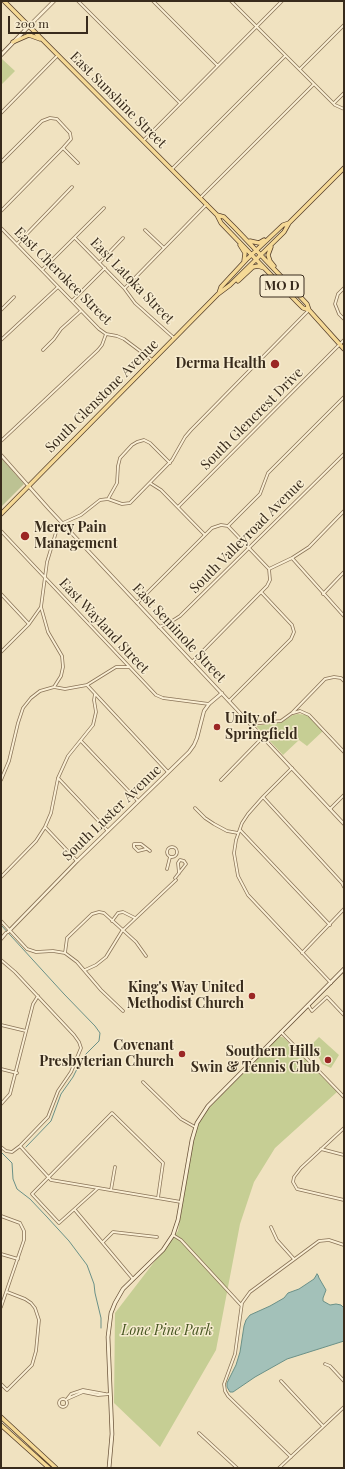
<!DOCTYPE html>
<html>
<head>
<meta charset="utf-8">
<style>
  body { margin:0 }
  #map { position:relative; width:345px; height:1469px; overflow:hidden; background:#f0e2c0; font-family:"Playfair Display",serif }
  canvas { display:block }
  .frame { position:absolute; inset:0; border:2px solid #382b1c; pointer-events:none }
  .scale { position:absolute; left:8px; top:16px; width:80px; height:18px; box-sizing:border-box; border:2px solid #382b1c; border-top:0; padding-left:5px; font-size:12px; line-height:14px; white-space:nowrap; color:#382b1c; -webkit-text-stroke:3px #f7ecd0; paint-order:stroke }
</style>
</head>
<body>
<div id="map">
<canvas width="345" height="1469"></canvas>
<div class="frame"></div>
<div class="scale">200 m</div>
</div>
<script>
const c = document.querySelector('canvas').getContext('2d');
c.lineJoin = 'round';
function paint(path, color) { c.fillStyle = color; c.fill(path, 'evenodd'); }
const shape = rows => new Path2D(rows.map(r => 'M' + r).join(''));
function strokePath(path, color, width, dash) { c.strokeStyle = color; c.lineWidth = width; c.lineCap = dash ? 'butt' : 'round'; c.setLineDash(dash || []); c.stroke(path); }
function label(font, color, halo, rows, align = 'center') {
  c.font = font + ' "Playfair Display",serif'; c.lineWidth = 3; c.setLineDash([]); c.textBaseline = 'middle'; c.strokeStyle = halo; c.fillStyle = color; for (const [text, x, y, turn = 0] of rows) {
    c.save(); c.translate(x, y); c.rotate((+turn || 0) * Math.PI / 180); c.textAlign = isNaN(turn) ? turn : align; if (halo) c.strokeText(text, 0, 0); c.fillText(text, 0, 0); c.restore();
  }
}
paint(shape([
  [2,59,15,71,1,85,1,60],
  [298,714,307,715,323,731,307,746,299,740,283,755,256,726,282,722,293,715],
  [279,1037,282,1037,284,1038,337,1092,275,1148,254,1182,240,1224,216,1350,160,1447,114,1403,115,1313,178,1231,193,1142,196,1129,205,1112],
  [319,1037,339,1055,331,1068,322,1064,318,1056,309,1047]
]), '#c6ce94');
paint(shape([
  [1,458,24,484,1,507]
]), '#bcc293');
const water = shape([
  [317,1274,318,1275,319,1278,326,1290,323,1298,323,1301,330,1305,336,1304,341,1305,344,1308,344,1341,287,1359,255,1377,233,1392,230,1392,227,1387,227,1383,236,1365,240,1352,244,1326,246,1320,250,1315,270,1306,284,1298,288,1293,299,1289,314,1279,317,1274]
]);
paint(water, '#a3c1b9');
strokePath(water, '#6a9087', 1);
strokePath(shape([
  [1,925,64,994,95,1026,100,1033,99,1041,83,1057,73,1077,61,1094,51,1121,26,1147],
  [1,1152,12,1163,13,1179,17,1189,30,1199,47,1217,69,1241,87,1265,94,1284,95,1293,101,1318,101,1328]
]), '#6a9087', 1);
const minor = shape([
  [78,1,180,103],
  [153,1,217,65],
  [231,1,335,105,344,109],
  [300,69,344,25],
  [334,103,344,93],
  [1,113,58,55],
  [143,141,282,1],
  [63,148,78,163],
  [1,162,42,121,50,118,57,119,70,133,71,139,63,148,1,211],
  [172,169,285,56],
  [200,198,314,84],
  [1,228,99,329,106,334,117,336,124,339,152,360],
  [145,230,164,248],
  [75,238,124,288,135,303,174,338],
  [17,244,72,187],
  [100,262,123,238],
  [42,270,104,208],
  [125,288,207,204],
  [344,288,338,294,335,304,339,314,344,319],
  [72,301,105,268],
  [1,310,14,297],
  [1,340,58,287],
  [43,350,54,339,61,329,81,311],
  [1,441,98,350,102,345,106,334],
  [150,483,161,490,205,535],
  [108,499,122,504,130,503,172,460,185,437,191,430,309,310],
  [178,507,344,340],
  [228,526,260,494,268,473,344,397],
  [228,526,268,568],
  [1,531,156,695,163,698,209,704],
  [292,558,344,616],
  [269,569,292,558,309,547,344,511],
  [1,594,29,624],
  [323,594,344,572],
  [137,603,212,528,221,525,228,526],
  [159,627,169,623,180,616,344,454],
  [1,652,29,624,41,607],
  [192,662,267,586,270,580,269,569],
  [87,685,168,772],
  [54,687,65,689,87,685,116,667,129,667],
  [229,701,291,639,294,632,292,625,261,592],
  [293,713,300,711,309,715,344,752],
  [250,724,281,721,292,713,325,679,334,677,341,678,344,681],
  [81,741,138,801],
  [292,768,263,797,248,814,242,823,236,840,234,853,238,876,248,895,331,983],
  [58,778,108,831],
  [1,780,9,761,18,723,23,708,31,698,40,691,54,687,61,676,63,667,62,656,48,632,41,607,47,562,57,529,63,523,81,515,100,500,108,499,117,483,118,466,120,458,132,445,137,442,144,440,150,443,170,463],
  [221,780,263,737],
  [263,797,342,883,344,887],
  [195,808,205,818,214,824,227,831,238,833],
  [330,809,344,795],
  [45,827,77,861],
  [240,830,330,925],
  '167 852a5 5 0 1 1 10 0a5 5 0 1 1-10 0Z',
  [146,849,138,851,134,847,134,844,141,844,150,851],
  [167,869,170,857],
  [1,877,36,841,45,827,51,813,58,778,68,756,93,725,96,712,94,700,95,694],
  [175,878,186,864,184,861,180,860,178,863,179,873],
  [1,921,27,949,36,952,53,951,65,953,77,962,101,990,123,1011],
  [112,921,118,913,123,912,135,918],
  [65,953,67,938,92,914,99,912,104,913,136,942,146,956],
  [302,953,344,909],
  [1,960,15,972,74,1035,79,1042,81,1048,71,1072,58,1091,48,1117,20,1146],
  [85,970,96,965,106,957,122,931,176,880],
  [308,1005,312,1011,327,997,344,1015],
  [1,1025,26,1031],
  [281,1032,344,1097],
  [1,1069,17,1073],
  [143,1082,181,1119,195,1127],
  [1,1104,10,1094,33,1004,38,996],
  [344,1128,301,1168,294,1177,293,1182,297,1189,344,1200],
  [1,1147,6,1151,12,1152,20,1146,51,1180,181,1202],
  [321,1149,344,1155],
  [98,1188,59,1223,32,1194,112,1113,163,1163,158,1198],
  [111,1190,115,1167],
  [75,1210,133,1279],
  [1,1216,20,1223,24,1231,24,1240,1,1307],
  [271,1227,277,1240,294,1259],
  [173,1235,181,1240,241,1305],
  [103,1242,113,1232,157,1237],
  [1,1254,18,1259],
  [325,1364,330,1366,344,1381],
  [281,1381,323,1426],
  [1,1384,7,1390,32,1365,36,1351,39,1320,35,1308,31,1303,25,1299,7,1292],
  [105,1394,83,1390,71,1394,67,1399,83,1392,98,1395,110,1394],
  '59 1403a4 4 0 1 1 8 0a4 4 0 1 1-8 0Z',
  [199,1433,237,1468],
  [291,1457,228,1396,225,1391,224,1384,235,1354,242,1303,250,1292,319,1241,329,1240,344,1245],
  [279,1468,344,1407]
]);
const tertiary = shape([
  [29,26,54,1],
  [1,455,49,509,344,824],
  [8,932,77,861,189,752,194,745,197,738,204,711,209,704,222,693],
  [1,939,6,933]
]);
const secondary = shape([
  [1,55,29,26],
  [109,1468,112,1434,108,1337,111,1313,115,1303,123,1289,163,1250,173,1235,178,1220,192,1140,197,1123,208,1106,344,969]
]);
const primary = shape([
  [4,1,200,198,217,215,224,217,235,228,294,290,307,304,309,310,344,349],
  [13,42,29,35,40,39],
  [217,215,221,223,297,302,303,308,309,310],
  [250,241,259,243,264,240],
  [240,245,245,253,244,261],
  [271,247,268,255,270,261,274,266],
  [238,281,253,267,258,266,264,268],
  [219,293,221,287,246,260,283,225,289,223],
  [1,514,218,294,230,285,284,232,289,223,344,168],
  [1,1417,56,1468],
  [1,1425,49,1468]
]);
strokePath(minor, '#897357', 3.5);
strokePath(tertiary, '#897357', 4);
strokePath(secondary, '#6b543b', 4.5);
strokePath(primary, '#57412c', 5);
strokePath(minor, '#faefd4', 2);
strokePath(tertiary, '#faefd4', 2.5);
strokePath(secondary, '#faefd4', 3);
strokePath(primary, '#f5d996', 3.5);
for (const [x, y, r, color] of [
  [275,364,5,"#9b2725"],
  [25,536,5,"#9b2725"],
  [217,727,4,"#9b2725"],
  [252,996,4,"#9b2725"],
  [182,1054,4,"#9b2725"],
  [328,1060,4,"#9b2725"]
]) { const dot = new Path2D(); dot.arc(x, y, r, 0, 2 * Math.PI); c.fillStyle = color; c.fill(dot); strokePath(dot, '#f7ecd0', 1.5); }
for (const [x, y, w] of [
  [282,286,44]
]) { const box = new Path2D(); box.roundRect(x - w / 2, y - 11, w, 22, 3); c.fillStyle = '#f7ecd0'; c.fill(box); strokePath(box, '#382b1c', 1); }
label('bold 13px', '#382b1c', null, [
  ["MO D",282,286]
]);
label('14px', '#382b1c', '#f7ecd0', [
  ["East Sunshine Street",118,100,45],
  ["East Cherokee Street",63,276,45],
  ["East Latoka Street",132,281,46],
  ["South Glenstone Avenue",102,396,-45],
  ["South Glencrest Drive",252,419,-45],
  ["South Valleyroad Avenue",247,536,-45],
  ["East Wayland Street",104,626,47],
  ["East Seminole Street",179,633,47],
  ["South Luster Avenue",112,813,-44]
]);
label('bold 14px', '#382b1c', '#f7ecd0', [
  ["Derma Health",266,364],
  ["Mercy Pain",34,528,"left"],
  ["Management",34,544,"left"],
  ["Unity of",225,719,"left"],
  ["Springfield",225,735,"left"],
  ["King's Way United",244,988],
  ["Methodist Church",244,1004],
  ["Covenant",174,1046],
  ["Presbyterian Church",174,1062],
  ["Southern Hills",320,1052],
  ["Swin & Tennis Club",320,1068]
], 'right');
label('italic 14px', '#475622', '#f7ecd0', [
  ["Lone Pine Park",167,1331]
]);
</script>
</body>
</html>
